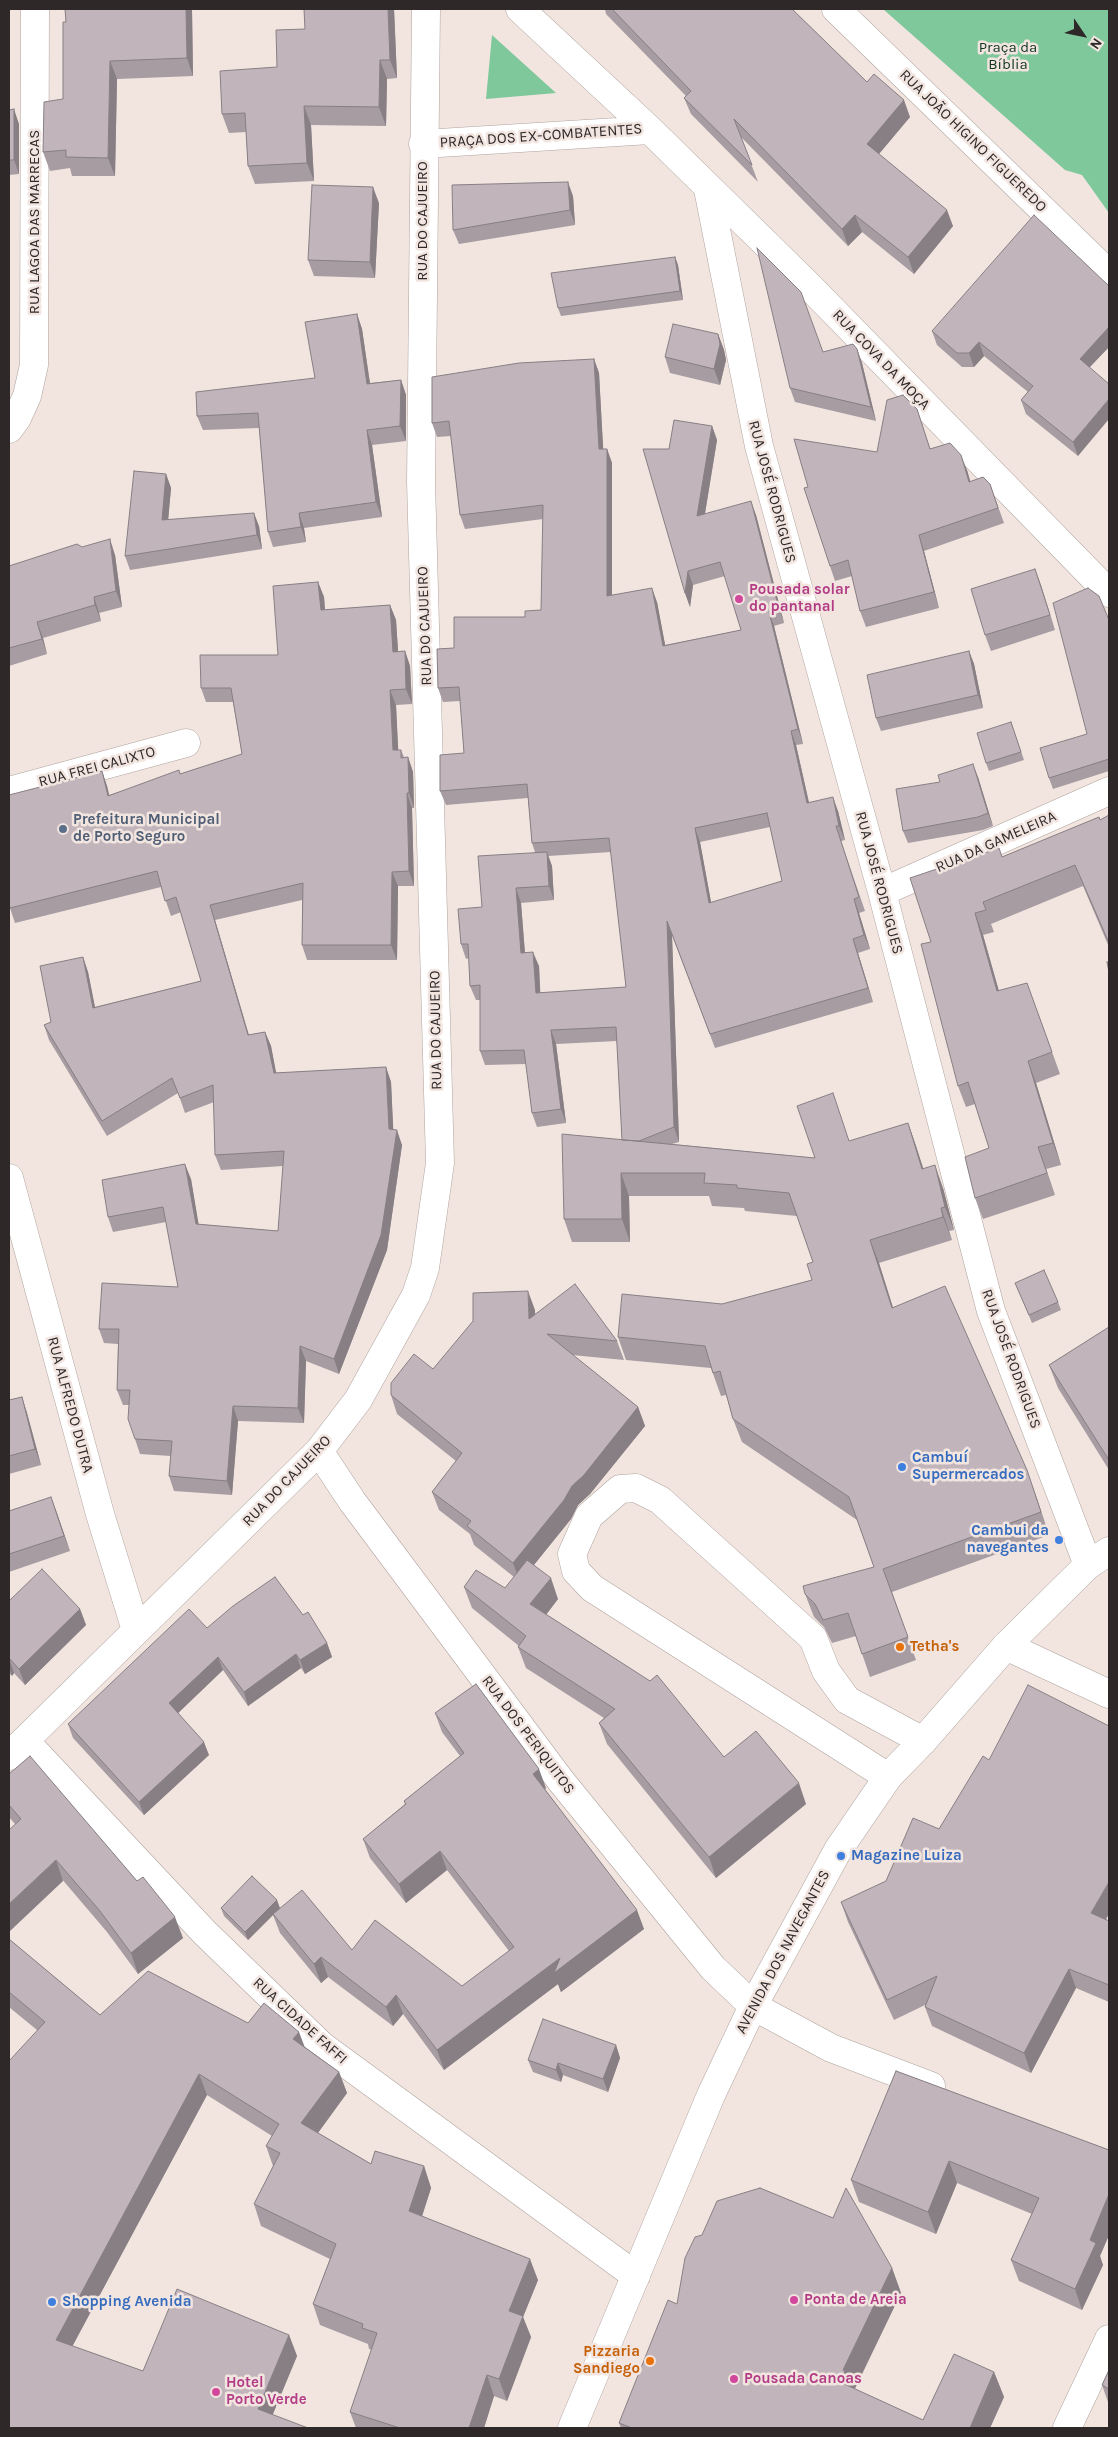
<!DOCTYPE html>
<html>
<head>
<meta charset="utf-8">
<style>
  body { margin:0 }
  #map { position:relative; width:1118px; height:2437px; overflow:hidden; background:#f2e5e0; font-family:Karla,sans-serif }
  canvas { display:block }
  .frame { position:absolute; inset:0; border:10px solid #2e2928; pointer-events:none }
  .north { position:absolute; left:1058px; top:10px; width:50px; height:50px; -webkit-text-stroke:4px #f2e5e0; paint-order:stroke; rotate:124deg; font-size:14px; font-weight:700; line-height:20px; text-align:center; color:#2e2928 }
  .north::after { content:''; display:block; margin:auto; width:18px; height:22px; background:#2e2928; clip-path:polygon(50% 0,100% 100%,50% 72%,0 100%) }
</style>
</head>
<body>
<div id="map">
<canvas width="1118" height="2437"></canvas>
<div class="frame"></div>
<div class="north">N</div>
</div>
<script>
const c = document.querySelector('canvas').getContext('2d');
c.lineJoin = 'round';
function paint(path, color) { c.fillStyle = color; c.fill(path, 'evenodd'); }
const shape = rows => new Path2D(rows.map(r => 'M' + r).join(''));
function strokePath(path, color, width, dash) { c.strokeStyle = color; c.lineWidth = width; c.lineCap = dash ? 'butt' : 'round'; c.setLineDash(dash || []); c.stroke(path); }
function label(font, color, halo, rows, align = 'center') {
  c.font = font + ' Karla,sans-serif'; c.lineWidth = 5; c.setLineDash([]); c.textBaseline = 'middle'; c.strokeStyle = halo; c.fillStyle = color; for (const [text, x, y, turn = 0] of rows) {
    c.save(); c.translate(x, y); c.rotate((+turn || 0) * Math.PI / 180); c.textAlign = isNaN(turn) ? turn : align; if (halo) c.strokeText(text, 0, 0); c.fillText(text, 0, 0); c.restore();
  }
}
paint(shape([
  [883,9,1109,9,1109,213,1082,175,1065,170],
  [492,35,556,93,486,99]
]), '#7fc89c');
const minor = shape([
  [520,9,650,130,810,287,1109,593],
  [836,9,1109,274],
  [423,144,650,130],
  [708,189,759,446,882,892,991,1311,1088,1565],
  [9,429,17,418,27,396,34,365,35,9],
  [9,791,186,743],
  [882,892,1109,791],
  [9,1178,100,1514,136,1630],
  [319,1451,352,1501,561,1781,713,1968,753,2006,831,2048,931,2086],
  [1006,1646,1109,1694],
  [25,1741,205,1933,322,2046,636,2276],
  [9,1756,319,1451,358,1400,416,1295,425,1268,440,1163,421,482,426,9],
  [888,1777,592,1588,576,1571,572,1554,589,1516,620,1489,636,1488,660,1500,813,1638,826,1671,847,1700,923,1741],
  [1067,2428,1109,2339]
]);
const major = shape([
  [572,2428,711,2095,753,2006,838,1850,888,1777,923,1741,1006,1646,1088,1565,1109,1551]
]);
strokePath(minor, '#afa39e', 29);
strokePath(major, '#afa39e', 29);
strokePath(minor, '#fff', 28);
strokePath(major, '#fff', 28);
paint(shape([
  [65,9,192,9,193,76,117,79,115,176,72,176,70,168,50,171,43,152,63,99,66,22],
  [304,9,394,9,397,78,387,79,386,126,311,125,314,181,255,184,248,166,246,132,229,133,222,114,277,67,305,29],
  [605,9,792,9,867,82,910,117,879,154,953,226,914,274,862,232,848,246,741,137,758,182,691,114,684,98,686,96,606,14],
  [9,110,19,124,19,174,9,175],
  [573,196,575,225,459,244,453,230],
  [379,203,375,278,314,276,308,260],
  [675,257,678,265,683,300,561,316,558,308],
  [1109,286,1109,347,1090,367,1078,456,1026,414,1021,400,1028,392,984,356,974,367,962,367,937,345,932,331],
  [357,314,362,329,370,383,401,380,406,395,406,441,372,445,382,517,304,528,306,542,273,547,268,532,259,428,203,430,197,416,315,378],
  [718,334,724,350,726,360,720,385,670,373,665,357],
  [857,349,862,363,876,421,795,402,790,388,823,352],
  [594,359,599,373,603,449,607,449,612,463,612,595,657,602,665,645,741,630,725,576,693,585,690,607,685,593,669,449,712,426,717,440,705,514,756,515,784,623,774,626,803,744,796,745,809,802,838,811,845,840,841,841,865,911,859,913,870,949,858,953,873,1002,715,1048,672,935,679,1142,672,1144,815,1158,850,1141,908,1123,916,1146,923,1169,943,1188,954,1230,949,1231,952,1240,879,1263,893,1307,1035,1493,1049,1535,892,1592,916,1660,870,1677,856,1636,832,1643,824,1627,814,1617,805,1594,874,1567,857,1520,742,1442,733,1419,726,1395,721,1396,711,1368,626,1360,618,1337,722,1304,812,1280,813,1262,797,1216,745,1211,744,1208,712,1206,709,1196,629,1196,630,1242,572,1242,564,1219,622,1140,617,1041,556,1044,566,1123,537,1127,532,1113,526,1064,485,1065,480,1051,480,1000,476,1000,470,986,469,958,466,959,461,944,482,907,535,852,532,843,528,798,446,805,440,791,464,753,460,701,443,702,438,688,454,648,541,610,543,519,465,529,460,515,451,436,437,437,432,423],
  [770,827,782,881,711,903,700,842],
  [611,852,626,987,540,993,539,966,525,953,521,903,554,900,552,866,548,856],
  [917,409,930,448,967,470,970,482,990,484,1004,523,924,551,939,608,866,627,860,611,852,576,835,581,830,566,808,487,877,452],
  [166,474,171,488,168,520,259,526,262,549,130,570,125,556],
  [82,547,115,555,122,607,99,613,101,621,43,638,47,654,9,666,9,566],
  [1035,569,1055,630,991,651,985,635],
  [318,582,324,597,325,610,390,605,396,620,398,651,405,651,410,666,412,704,396,705,398,750,401,750,404,757,408,757,413,772,414,808,412,808,414,886,398,886,397,960,307,960,302,945,302,900,215,920,249,1035,265,1032,271,1046,276,1073,386,1067,391,1082,393,1130,402,1145,387,1250,339,1374,306,1361,304,1423,238,1421,232,1495,174,1491,169,1476,171,1456,140,1454,135,1439,129,1405,123,1405,117,1390,118,1344,104,1343,99,1329,178,1287,166,1222,113,1232,108,1217,191,1179,198,1224,278,1231,283,1166,221,1170,215,1155,214,1102,185,1113,178,1093,107,1136,49,1040,44,1025,51,1022,83,957,88,972,95,1007,201,981,181,912,171,916,161,887,15,923,10,908,102,771,107,786,109,795,180,774,242,754,233,702,206,702,201,688,278,655],
  [1109,620,1109,771,1053,789,1049,778,1087,734],
  [969,651,974,664,983,708,881,731,876,718],
  [1011,722,1024,760,989,771,986,763],
  [978,777,993,826,983,830,908,843,903,831],
  [1109,815,1109,947,1083,886,991,924,994,932,983,935,999,991,1027,983,1060,1074,1036,1083,1061,1165,1046,1169,1055,1195,983,1219,975,1198,989,1148,975,1104,966,1107,958,1086,931,942,1002,857,1100,820],
  [1015,1283,1058,1302,1061,1310,1032,1323],
  [535,1310,535,1314,617,1341,624,1360,572,1355,638,1407,645,1426,590,1494,578,1505,571,1519,534,1565,558,1599,546,1615,724,1757,806,1804,716,1878,607,1744,599,1723,604,1718,526,1668,518,1647,519,1646,472,1608,464,1587,505,1588,514,1577,474,1545,470,1534,439,1510,432,1492,456,1461,397,1414,391,1395,433,1369],
  [1109,1327,1109,1470,1058,1388,1049,1365],
  [22,1397,27,1413,41,1465,9,1474,9,1400],
  [51,1497,70,1551,9,1572,9,1511],
  [9,1601,80,1609,86,1625,25,1685,14,1673,12,1676,9,1673],
  [303,1615,327,1643,332,1657,305,1674,301,1668,248,1706,223,1670,178,1713,209,1755,144,1815,73,1738,68,1724,207,1628],
  [435,1713,546,1788,545,1789,644,1929,561,1992,558,1984,444,2070,403,2014,393,2026,328,1977,321,1983,280,1933,273,1915,248,1940,224,1916,221,1908,280,1908,352,1950,462,1986,509,1951,447,1870,406,1903,370,1858,363,1839,405,1804,404,1801,460,1756,442,1732],
  [9,1774,183,1938,138,1974,107,1932,9,1817],
  [841,1902,1106,1919,1109,1921,1109,2002,1076,1988,1031,2073,932,2026,925,2007,925,2005,894,2020,848,1922],
  [9,1939,100,2015,248,2023,305,2047,339,2072,347,2093,318,2133,371,2164,424,2166,431,2188,422,2216,538,2280,523,2317,531,2337,507,2401,494,2396,484,2428,356,2428,350,2412,372,2350,369,2349,368,2344,320,2325,313,2304,330,2259,261,2226,254,2204,273,2166,266,2146,272,2136,207,2095,72,2346,143,2371,289,2335,297,2356,273,2414,9,2428,37,2030,9,2007],
  [616,2045,620,2058,608,2092,563,2075,561,2082,533,2072,528,2060],
  [896,2071,1109,2150,1109,2235,1100,2256,1103,2265,1082,2310,1019,2281,1011,2260,1032,2214,957,2183,936,2234,859,2202,851,2180],
  [892,2268,901,2293,855,2389,923,2420,994,2372,1004,2397,990,2428,621,2428,619,2423,677,2304],
  [1109,2370,1109,2403,1108,2402,1102,2385]
]), '#a69ca1');
paint(shape([
  [186,9,192,9,193,76,187,58],
  [388,9,394,9,397,78,390,60],
  [380,60,387,79,386,126,379,107],
  [110,61,117,79,115,176,108,158],
  [904,100,910,117,873,161,867,144],
  [304,106,311,125,314,181,307,163],
  [14,109,19,124,19,174,14,160],
  [568,182,573,196,575,225,570,210],
  [373,187,379,203,375,278,370,262],
  [947,210,953,226,914,274,908,257],
  [855,215,862,232,848,246,842,229],
  [675,257,678,265,683,300,680,291],
  [357,314,362,329,372,398,367,384],
  [1109,327,1109,347,1085,372,1080,359],
  [718,334,724,350,726,360,720,385,714,369],
  [979,342,984,356,974,367,969,353],
  [857,349,862,363,876,421,871,407],
  [594,359,599,373,604,463,599,449],
  [401,380,406,395,406,441,400,426],
  [1109,399,1109,419,1078,456,1073,442],
  [712,426,717,440,702,531,697,516],
  [367,430,372,445,382,517,376,502],
  [607,449,612,463,612,611,607,596],
  [961,455,967,470,975,497,969,482],
  [166,474,171,488,167,533,162,520],
  [751,501,756,515,784,623,779,609],
  [254,513,259,526,262,549,257,535],
  [299,513,304,528,306,542,301,527],
  [919,535,924,551,939,608,934,592],
  [110,539,115,555,122,607,116,591],
  [1035,569,1041,585,1055,630,1050,615],
  [688,571,693,585,690,607,685,593],
  [318,582,324,597,326,625,321,610],
  [652,588,657,602,668,660,663,646],
  [94,597,99,613,101,621,95,605],
  [390,605,396,620,399,666,393,652],
  [769,612,774,626,803,744,798,729],
  [37,622,43,638,47,654,42,639],
  [405,651,410,666,412,704,406,689],
  [969,651,974,664,983,708,978,695],
  [390,690,396,705,399,765,393,750],
  [791,731,796,745,812,817,807,803],
  [408,757,413,772,414,808,409,793],
  [973,764,978,777,993,826,988,813],
  [102,771,107,786,113,811,108,796],
  [407,793,412,808,414,886,409,871],
  [833,797,838,811,845,840,839,826],
  [695,828,700,842,714,918,709,903],
  [547,852,552,866,554,900,549,886],
  [392,872,398,886,397,960,391,945],
  [516,888,521,903,526,967,521,953],
  [854,899,859,913,870,949,864,935],
  [210,905,215,920,253,1050,248,1035],
  [975,913,983,935,1005,1013,997,991],
  [667,921,672,935,679,1142,674,1127],
  [853,939,858,953,873,1002,868,988],
  [533,952,539,966,541,1007,536,993],
  [83,957,88,972,98,1023,93,1008],
  [551,1030,556,1044,566,1123,561,1109],
  [265,1032,271,1046,279,1088,274,1073],
  [1028,1061,1036,1083,1061,1165,1053,1143],
  [386,1067,391,1082,394,1144,389,1129],
  [908,1123,916,1146,931,1192,922,1169],
  [397,1130,402,1145,387,1250,339,1374,334,1359],
  [1038,1147,1046,1169,1055,1195,1047,1173],
  [185,1164,191,1179,201,1238,196,1224],
  [935,1165,943,1188,954,1230,945,1207],
  [621,1173,629,1196,630,1242,622,1219],
  [941,1208,949,1231,952,1240,943,1217],
  [870,1240,879,1263,900,1331,892,1308],
  [528,1291,535,1310,536,1337,529,1319],
  [300,1346,306,1361,304,1423,298,1408],
  [22,1397,27,1413,41,1465,35,1449],
  [233,1406,238,1421,232,1495,227,1481],
  [638,1407,645,1426,590,1494,578,1505,571,1519,520,1582,513,1563,572,1486],
  [1027,1470,1035,1493,1049,1535,1041,1512],
  [51,1497,57,1513,70,1551,64,1536],
  [551,1578,558,1599,538,1625,530,1604],
  [80,1609,86,1625,25,1685,19,1669],
  [327,1643,332,1657,305,1674,300,1660],
  [296,1654,301,1668,248,1706,244,1692],
  [218,1657,223,1670,174,1717,169,1703],
  [9,1658,14,1673,12,1676,9,1668],
  [204,1742,209,1755,144,1815,139,1802],
  [539,1769,546,1788,540,1793,533,1774],
  [799,1783,806,1804,716,1878,709,1857],
  [440,1851,447,1870,406,1903,399,1884],
  [56,1860,63,1881,9,1932,9,1904],
  [1109,1882,1109,1914,1098,1933,1091,1913],
  [277,1900,280,1908,248,1940,245,1932],
  [637,1910,644,1929,561,1992,558,1984,444,2070,437,2050,560,1958],
  [175,1917,183,1938,138,1974,131,1953],
  [321,1957,328,1977,321,1983,314,1964],
  [1069,1969,1076,1988,1031,2073,1024,2053],
  [396,1995,403,2014,393,2026,386,2007],
  [299,2032,307,2053,293,2039],
  [616,2045,620,2058,608,2092,603,2079],
  [558,2063,563,2075,561,2082,556,2070],
  [339,2072,347,2093,309,2145,301,2123],
  [199,2074,207,2095,64,2362,56,2340],
  [949,2161,957,2183,936,2234,928,2212],
  [424,2166,431,2188,417,2232,409,2211],
  [1109,2194,1109,2235,1100,2256,1103,2265,1082,2310,1075,2289,1090,2240],
  [530,2259,538,2280,523,2317,531,2337,507,2401,499,2379,509,2311],
  [892,2268,901,2293,853,2392,840,2382,843,2370],
  [289,2335,297,2356,267,2428,258,2409],
  [994,2372,1004,2397,990,2428,970,2428],
  [487,2375,494,2396,484,2428,469,2428]
]), '#877f83');
const building = shape([
  [65,9,186,9,187,58,110,61,108,158,66,157,66,150,43,152,44,102,63,99,63,22,66,22,65,9],
  [304,9,388,9,390,60,380,60,379,107,304,106,307,163,248,166,245,113,222,114,220,71,277,67,276,30,305,29,304,9],
  [612,9,792,9,867,82,874,74,904,100,867,144,947,210,908,257,855,215,842,229,734,119,752,165,684,98,691,91,612,9],
  [14,109,14,160,9,160,9,110,14,109],
  [568,182,570,210,453,230,452,185,568,182],
  [312,185,373,187,370,262,308,260,312,185],
  [1034,215,1109,286,1109,327,1080,359,1109,384,1109,399,1073,442,1021,400,1033,386,979,342,969,353,957,353,932,331,1034,215],
  [757,248,801,292,823,352,853,344,857,349,871,407,790,388,757,248],
  [675,257,680,291,558,308,551,273,675,257],
  [357,314,367,384,401,380,400,426,367,430,376,502,299,513,301,527,268,532,258,413,197,416,196,392,315,378,305,322,357,314],
  [673,324,718,334,720,344,714,369,665,357,673,324],
  [594,359,599,449,607,449,607,596,652,588,663,646,741,630,720,562,688,571,685,593,643,449,669,449,674,420,712,426,697,516,751,501,779,609,769,612,798,729,791,731,807,803,833,797,839,826,836,826,859,897,854,899,864,935,853,939,868,988,710,1034,667,921,674,1127,639,1141,622,1140,616,1027,551,1030,561,1109,532,1113,524,1050,480,1051,480,985,470,986,468,944,461,944,458,909,482,907,478,856,547,852,549,886,516,888,521,953,533,952,536,993,626,987,609,838,532,843,527,784,440,791,440,755,464,753,459,687,438,688,437,649,454,648,454,617,525,617,525,611,541,610,543,505,460,515,449,421,432,423,432,377,519,363,594,359],
  [767,813,782,881,709,903,695,828,767,813],
  [903,395,917,409,930,449,950,443,961,455,969,482,983,477,990,484,998,508,919,535,934,592,860,611,848,560,830,566,804,488,808,487,794,439,877,452,887,400,903,395],
  [134,471,166,474,162,520,254,513,257,535,125,556,134,471],
  [110,539,116,591,94,597,95,605,37,622,42,639,9,648,9,566,77,544,82,547,110,539],
  [1035,569,1050,615,985,635,971,589,1035,569],
  [318,582,321,610,390,605,393,652,405,651,406,689,390,690,393,750,401,750,401,758,408,757,409,793,407,793,409,871,392,872,391,945,302,945,303,883,210,905,248,1035,265,1032,274,1073,386,1067,389,1129,397,1130,381,1235,334,1359,300,1346,298,1408,233,1406,227,1481,169,1476,172,1441,135,1439,128,1419,130,1390,117,1390,119,1329,99,1329,102,1283,178,1287,163,1207,108,1217,102,1180,185,1164,196,1224,278,1231,284,1151,215,1155,213,1085,180,1098,172,1078,102,1121,44,1025,51,1022,40,966,83,957,93,1008,201,981,176,897,165,901,157,871,10,908,9,904,9,795,102,771,108,796,179,770,180,774,242,754,231,688,201,688,200,655,278,655,273,586,318,582],
  [1088,588,1099,596,1109,620,1109,759,1049,778,1040,748,1087,734,1053,603,1088,588],
  [969,651,978,695,876,718,867,675,969,651],
  [1011,722,1021,752,986,763,977,733,1011,722],
  [973,764,988,813,978,817,903,831,896,789,940,782,938,775,973,764],
  [1109,815,1109,943,1075,865,983,902,986,910,975,913,997,991,1027,983,1052,1052,1028,1061,1053,1143,1038,1147,1047,1173,975,1198,965,1157,989,1148,968,1082,958,1086,921,944,931,942,910,878,999,848,1002,857,1099,817,1100,820,1109,815],
  [1107,962,1109,962,1109,972,1107,962],
  [833,1093,849,1141,908,1123,922,1169,935,1165,945,1207,941,1208,943,1217,870,1240,892,1308,945,1286,1027,1470,1041,1512,883,1569,908,1637,862,1654,848,1613,823,1620,815,1604,805,1594,803,1586,874,1567,849,1497,733,1419,720,1371,713,1373,705,1346,618,1337,622,1294,722,1304,812,1280,807,1264,813,1262,789,1193,737,1188,737,1185,704,1183,705,1173,621,1173,622,1219,564,1219,562,1134,815,1158,797,1106,833,1093],
  [1044,1270,1058,1302,1029,1315,1015,1283,1044,1270],
  [575,1284,617,1341,547,1334,638,1407,584,1475,572,1486,564,1500,513,1563,467,1526,471,1521,432,1492,462,1453,391,1395,391,1383,414,1354,433,1369,473,1321,473,1293,528,1291,529,1319,575,1284],
  [1109,1327,1109,1460,1049,1365,1109,1327],
  [22,1397,35,1449,9,1456,9,1400,22,1397],
  [51,1497,64,1536,9,1554,9,1511,51,1497],
  [527,1560,551,1578,530,1604,650,1681,657,1675,724,1757,756,1731,799,1783,709,1857,599,1723,615,1709,518,1647,526,1636,464,1587,476,1570,505,1588,527,1560],
  [42,1569,80,1609,19,1669,9,1658,9,1601,42,1569],
  [275,1577,303,1615,308,1612,327,1643,300,1660,296,1654,244,1692,218,1657,169,1703,204,1742,139,1802,68,1724,189,1609,207,1628,233,1606,275,1577],
  [476,1684,539,1769,533,1774,637,1910,554,1973,560,1958,437,2050,396,1995,386,2007,321,1957,314,1964,273,1914,302,1890,352,1950,375,1920,462,1986,514,1947,440,1851,399,1884,363,1839,406,1804,404,1801,464,1753,435,1713,476,1684],
  [1028,1685,1109,1726,1109,1882,1091,1913,1109,1921,1109,1985,1069,1969,1024,2053,925,2007,937,1976,887,2000,841,1902,886,1881,913,1818,939,1829,983,1756,989,1760,1028,1685],
  [30,1756,137,1881,143,1877,175,1917,131,1953,100,1911,56,1860,9,1904,9,1830,21,1819,9,1805,9,1774,30,1756],
  [252,1876,277,1900,245,1932,221,1908,252,1876],
  [9,1939,100,2015,148,1971,248,2023,264,2003,299,2032,293,2039,339,2072,301,2123,371,2164,375,2151,424,2166,409,2211,530,2259,509,2311,523,2316,499,2379,487,2375,469,2428,400,2428,350,2412,377,2333,362,2328,363,2324,313,2304,336,2244,254,2204,280,2153,266,2146,279,2124,199,2074,56,2340,143,2371,177,2289,289,2335,258,2409,308,2428,9,2428,9,2061,45,2022,9,1992,9,1939],
  [543,2019,616,2045,603,2079,558,2063,556,2070,528,2060,543,2019],
  [896,2071,1109,2150,1109,2194,1090,2240,1096,2243,1075,2289,1011,2260,1039,2198,949,2161,928,2212,851,2180,896,2071],
  [760,2188,833,2218,846,2188,892,2268,843,2370,845,2371,840,2382,923,2420,954,2354,994,2372,970,2428,632,2428,619,2423,668,2300,677,2304,685,2258,695,2237,702,2235,717,2201,760,2188],
  [1109,2370,1109,2389,1102,2385,1109,2370]
]);
paint(building, '#c1b5bb');
strokePath(building, '#877f83', 1);
for (const [x, y, r, color] of [
  [739,599,5,"#d1479c"],
  [63,829,5,"#5c6f8a"],
  [902,1467,5,"#3f7fe0"],
  [1059,1540,5,"#3f7fe0"],
  [900,1647,5,"#e8710a"],
  [841,1856,5,"#3f7fe0"],
  [794,2300,5,"#d1479c"],
  [52,2302,5,"#3f7fe0"],
  [650,2361,5,"#e8710a"],
  [734,2379,5,"#d1479c"],
  [216,2392,5,"#d1479c"]
]) { const dot = new Path2D(); dot.arc(x, y, r, 0, 2 * Math.PI); c.fillStyle = color; c.fill(dot); strokePath(dot, '#f2e5e0', 2); }
label('15px', '#0f3521', '#f2e5e0', [
  ["Praça da",1008,48],
  ["Bíblia",1008,65]
]);
label('15px', '#2e2928', '#f2e5e0', [
  ["PRAÇA DOS EX-COMBATENTES",541,136,-4],
  ["RUA JOÃO HIGINO FIGUEREDO",973,141,44],
  ["RUA DO CAJUEIRO",423,221,-90],
  ["RUA LAGOA DAS MARRECAS",35,222,-90],
  ["RUA COVA DA MOÇA",881,360,46],
  ["RUA JOSÉ RODRIGUES",772,492,75],
  ["RUA DO CAJUEIRO",425,626,-92],
  ["RUA FREI CALIXTO",97,767,-15],
  ["RUA DA GAMELEIRA",996,842,-24],
  ["RUA JOSÉ RODRIGUES",879,883,75],
  ["RUA DO CAJUEIRO",436,1030,-91],
  ["RUA JOSÉ RODRIGUES",1011,1359,70],
  ["RUA ALFREDO DUTRA",70,1405,75],
  ["RUA DO CAJUEIRO",287,1481,-46],
  ["RUA DOS PERIQUITOS",528,1735,53],
  ["AVENIDA DOS NAVEGANTES",783,1952,-62],
  ["RUA CIDADE FAFFI",300,2021,42]
]);
label('bold 15px', '#b23c85', '#f2e5e0', [
  ["Pousada solar",749,590],
  ["do pantanal",749,607],
  ["Ponta de Areia",804,2300],
  ["Pousada Canoas",744,2379],
  ["Hotel",226,2383],
  ["Porto Verde",226,2400]
], 'left');
label('bold 15px', '#4e5e75', '#f2e5e0', [
  ["Prefeitura Municipal",73,820],
  ["de Porto Seguro",73,837]
], 'left');
label('bold 15px', '#366cbe', '#f2e5e0', [
  ["Cambuí",912,1458],
  ["Supermercados",912,1475],
  ["Cambui da",1049,1531,"right"],
  ["navegantes",1049,1548,"right"],
  ["Magazine Luiza",851,1856],
  ["Shopping Avenida",62,2302]
], 'left');
label('bold 15px', '#c56008', '#f2e5e0', [
  ["Tetha's",910,1647],
  ["Pizzaria",640,2352,"right"],
  ["Sandiego",640,2369,"right"]
], 'left');
</script>
</body>
</html>
